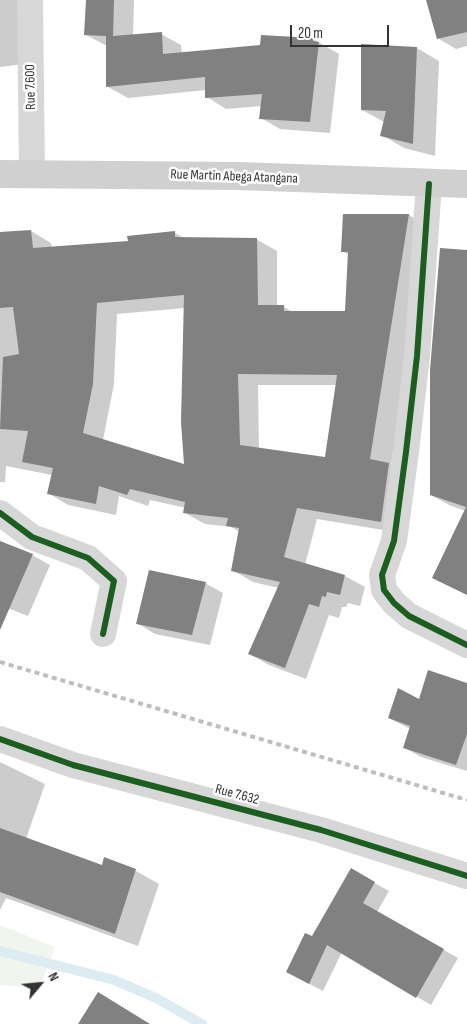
<!DOCTYPE html>
<html>
<head>
<meta charset="utf-8">
<style>
  body { margin:0 }
  #map { position:relative; width:467px; height:1024px; overflow:hidden; background:#fff; font-family:"Sofia Sans Condensed",sans-serif }
  canvas { display:block }
  .north { position:absolute; left:15px; top:959px; width:50px; height:50px; -webkit-text-stroke:4px #fff; paint-order:stroke; rotate:62deg; font-size:14px; font-weight:700; line-height:20px; text-align:center; color:#333 }
  .north::after { content:''; display:block; margin:auto; width:18px; height:22px; background:#333; clip-path:polygon(50% 0,100% 100%,50% 72%,0 100%) }
  .scale { position:absolute; left:290px; top:25px; width:99px; height:22px; box-sizing:border-box; border:2px solid #333; border-top:0; padding-left:6px; font-size:15px; line-height:18px; white-space:nowrap; color:#333; -webkit-text-stroke:4px #fff; paint-order:stroke }
</style>
</head>
<body>
<div id="map">
<canvas width="467" height="1024"></canvas>
<div class="north">N</div>
<div class="scale">20 m</div>
</div>
<script>
const c = document.querySelector('canvas').getContext('2d');
c.lineJoin = 'round';
function paint(path, color) { c.fillStyle = color; c.fill(path, 'evenodd'); }
const shape = rows => new Path2D(rows.map(r => 'M' + r).join(''));
function strokePath(path, color, width, dash) { c.strokeStyle = color; c.lineWidth = width; c.lineCap = dash ? 'butt' : 'round'; c.setLineDash(dash || []); c.stroke(path); }
function label(font, color, halo, rows, align = 'center') {
  c.font = font + ' "Sofia Sans Condensed",sans-serif'; c.lineWidth = 5; c.setLineDash([]); c.textBaseline = 'middle'; c.strokeStyle = halo; c.fillStyle = color; for (const [text, x, y, turn = 0] of rows) {
    c.save(); c.translate(x, y); c.rotate((+turn || 0) * Math.PI / 180); c.textAlign = isNaN(turn) ? turn : align; if (halo) c.strokeText(text, 0, 0); c.fillText(text, 0, 0); c.restore();
  }
}
paint(shape([
  [0,925,55,947,39,989,0,985]
]), '#f1f5ed');
paint(shape([
  [0,0,19,0,32,63,0,67],
  [87,0,134,0,133,36,161,34,181,45,182,53,262,46,262,36,313,39,339,54,330,133,280,129,261,118,262,106,226,109,207,97,206,90,128,98,108,87,107,46,86,35],
  [467,0,467,46,456,49,439,39],
  [417,48,439,61,435,156,404,148,382,135,384,122,362,110],
  [344,215,409,215,429,227,391,465,409,476,401,533,317,519,305,565,345,576,365,587,360,606,348,603,346,607,342,607,339,618,329,615,306,679,269,665,249,654,279,588,253,582,232,570,240,532,231,527,205,524,185,513,186,508,150,500,148,506,119,496,116,515,68,505,48,493,52,475,6,466,5,482,0,482,0,233,31,231,51,243,52,248,129,242,174,232,185,239,256,239,277,251,277,307,284,307,293,312,346,312,349,255,342,251],
  [185,308,186,465,103,440,114,384,117,314],
  [258,385,337,385,326,458,259,449],
  [467,251,467,595,434,577,466,511,451,506,431,495],
  [0,543,32,555,50,565,28,616,0,605],
  [205,583,223,593,210,645,155,634,137,623],
  [467,684,467,771,421,757,405,748,410,729,389,718,419,701],
  [0,762,45,784,26,839,102,866,105,859,136,871,159,884,138,946,6,898,0,910],
  [351,870,389,891,377,912,458,958,431,1005,342,952,323,991,302,980,313,938]
]), '#0003');
strokePath(shape([
  [0,951,114,980,156,998,202,1024]
]), '#ddebf3', 10);
paint(shape([
  [86,0,114,0,113,36,162,32,163,54,260,45,261,35,313,38,313,41,319,42,310,122,259,119,262,94,205,98,205,77,106,87,106,36,84,35],
  [426,0,467,0,467,32,437,39],
  [361,44,417,47,413,144,380,136,386,111,361,110],
  [343,214,409,214,370,459,389,463,381,522,297,508,284,557,345,575,340,595,327,592,326,597,322,596,319,607,309,604,285,668,248,654,280,582,231,571,239,528,226,526,228,518,183,513,185,502,130,489,127,495,99,486,96,504,47,494,53,468,22,462,28,431,0,429,3,357,19,354,13,307,0,308,0,232,31,230,33,248,128,241,127,236,175,231,175,237,257,238,258,305,284,305,284,311,345,311,348,252,341,252],
  [184,295,181,422,184,464,83,433,93,384,97,303],
  [238,374,337,375,325,457,240,445],
  [440,248,467,250,467,595,432,578,466,507,430,495,430,370],
  [0,541,33,554,0,630],
  [149,570,206,582,192,635,136,624],
  [428,670,467,683,467,734,456,765,403,748,410,726,388,718,398,688,419,699],
  [0,828,102,865,104,857,136,869,115,934,0,892],
  [351,868,375,882,363,903,444,949,416,998,327,945,309,984,286,972,305,933,312,936],
  [98,992,150,1024,78,1024]
]), '#818181');
strokePath(shape([
  [30,0,32,174],
  [429,184,417,356,406,452,394,541,382,575,384,590,394,603,409,616,467,645],
  [0,513,32,537,88,558,114,581,103,634],
  [0,739,73,765,321,830,467,876]
]), '#d7d7d7', 26);
strokePath(shape([
  [0,174,238,176,467,184]
]), '#d0d0d0', 28);
strokePath(shape([
  [0,662,467,800]
]), '#bebebe', 4, [5, 4]);
strokePath(shape([
  [429,184,417,356,406,452,394,541,382,575,384,590,394,603,409,616,467,645],
  [0,513,32,537,88,558,114,581,103,634],
  [0,739,73,765,321,830,467,876]
]), '#1b5e20', 6);
label('14px', '#333', '#fff', [
  ["Rue 7.600",31,87,-91],
  ["Rue Martin Abega Atangana",234,177,2],
  ["Rue 7.632",237,795,15]
]);
</script>
</body>
</html>
